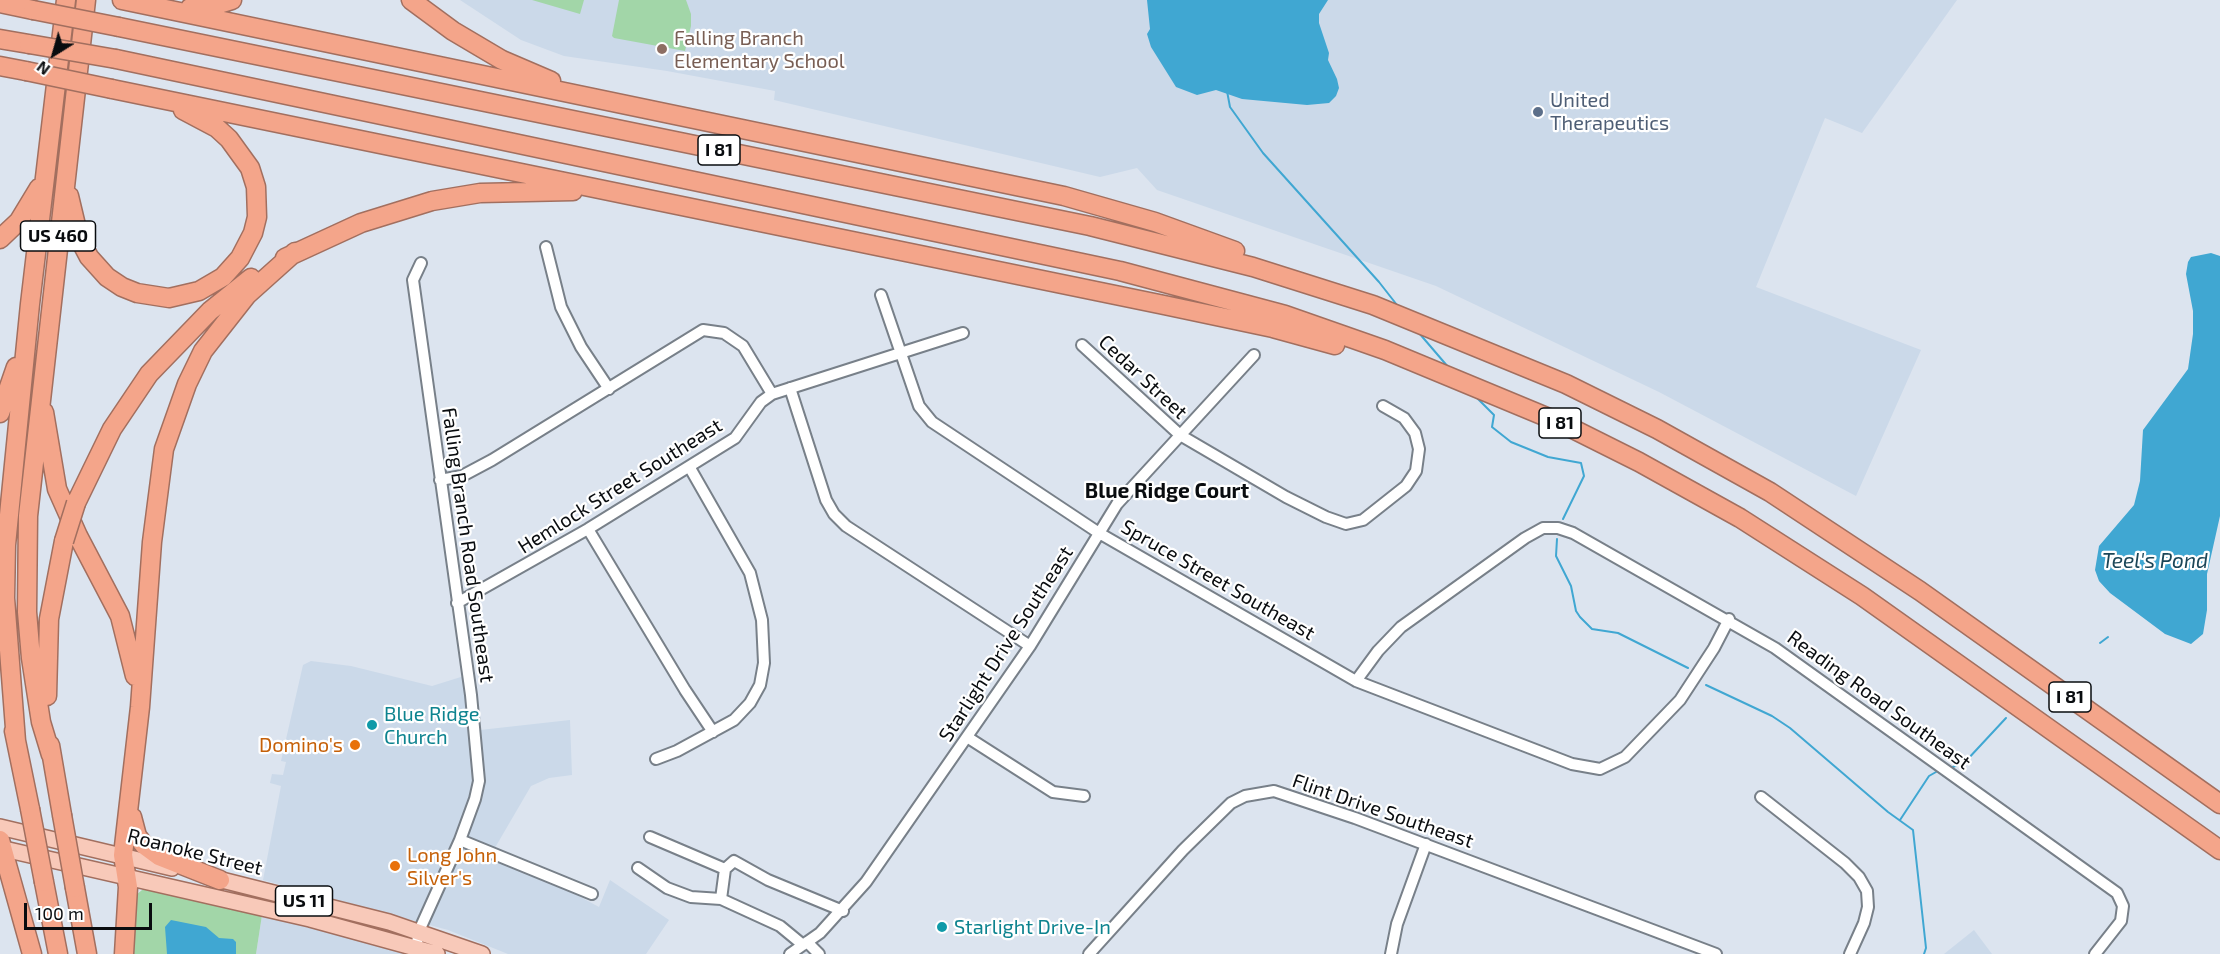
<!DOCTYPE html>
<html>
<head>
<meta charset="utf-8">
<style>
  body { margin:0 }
  #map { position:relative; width:2220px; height:954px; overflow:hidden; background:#dce4ef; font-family:"Exo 2",sans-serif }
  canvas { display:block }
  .north { position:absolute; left:24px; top:24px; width:60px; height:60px; -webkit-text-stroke:4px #fff; paint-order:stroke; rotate:217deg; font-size:16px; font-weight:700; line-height:24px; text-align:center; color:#090c0f }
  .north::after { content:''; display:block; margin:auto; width:21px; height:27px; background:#090c0f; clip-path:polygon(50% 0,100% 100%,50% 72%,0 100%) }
  .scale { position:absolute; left:24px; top:903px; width:128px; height:27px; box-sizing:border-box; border:3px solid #090c0f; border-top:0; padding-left:8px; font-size:18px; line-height:21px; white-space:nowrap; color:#090c0f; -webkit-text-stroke:4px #fff; paint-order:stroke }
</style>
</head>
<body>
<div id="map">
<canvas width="2220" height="954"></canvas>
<div class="north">N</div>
<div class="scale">100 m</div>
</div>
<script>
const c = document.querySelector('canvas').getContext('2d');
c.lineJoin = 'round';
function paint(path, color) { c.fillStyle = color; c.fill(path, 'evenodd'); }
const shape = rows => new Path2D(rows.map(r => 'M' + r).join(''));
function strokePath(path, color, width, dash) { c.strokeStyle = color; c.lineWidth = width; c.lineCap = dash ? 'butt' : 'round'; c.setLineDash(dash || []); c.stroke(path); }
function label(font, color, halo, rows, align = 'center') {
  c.font = font + ' "Exo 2",sans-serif'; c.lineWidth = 4.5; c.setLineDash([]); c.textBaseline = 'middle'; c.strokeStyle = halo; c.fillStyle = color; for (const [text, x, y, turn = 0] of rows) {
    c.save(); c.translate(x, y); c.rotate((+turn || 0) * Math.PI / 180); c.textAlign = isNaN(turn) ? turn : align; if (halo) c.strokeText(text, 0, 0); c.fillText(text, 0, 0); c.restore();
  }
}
paint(shape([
  [460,0,1957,0,1862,133,1825,118,1756,287,1921,350,1856,496,1659,392,1436,286,1157,190,1137,168,1100,177,774,100,775,91,667,71,564,56,521,40],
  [311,661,351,666,432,686,464,676,471,731,570,720,572,775,549,778,531,786,489,858,562,887,599,907,610,880,669,920,646,954,508,954,448,930,263,880,281,786,270,783,272,774,283,775,286,762,281,761,303,665],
  [262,915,323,929,409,954,256,954],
  [1974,930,1992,954,1944,954]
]), '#cbd9e9');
paint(shape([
  [532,0,584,0,580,14],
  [619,0,686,0,691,14,691,26,685,51,614,38,612,36],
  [150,889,262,915,256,954,132,954,136,895,142,890]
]), '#a2d6a8');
paint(shape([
  [1147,0,1328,0,1319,14,1319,23,1329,53,1328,60,1337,79,1339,88,1336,96,1329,103,1307,105,1242,99,1216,90,1197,95,1176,87,1151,47,1147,34,1150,29],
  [2211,253,2220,256,2220,516,2207,574,2207,610,2203,634,2191,644,2165,634,2110,593,2099,581,2095,570,2099,546,2134,505,2140,481,2143,430,2188,369,2193,334,2193,311,2186,274,2188,262,2191,257],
  [171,920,206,927,219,938,233,939,236,942,236,954,167,954,165,927]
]), '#40a7d2');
strokePath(shape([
  [1227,91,1230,107,1263,153,1379,282,1397,305],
  [1419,333,1449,368],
  [1475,396,1494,415,1492,427,1511,442,1548,457,1581,463,1584,476,1563,519],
  [1557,539,1556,556,1571,586,1576,611,1580,617,1592,629,1618,633,1688,668],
  [2100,643,2108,637],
  [1706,685,1772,716,1790,728,1888,812,1913,830,1926,948,1924,954],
  [1953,767,1966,761,2006,718],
  [1900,820,1929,776,1936,772]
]), '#40a7d2', 2);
const street = shape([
  [546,247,561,307,581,347,609,389],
  [881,295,919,406,932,422,1099,533,1356,681,1572,764,1600,769,1625,757,1680,700,1714,648,1729,619],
  [1082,345,1180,435,1286,497,1326,517,1346,524,1363,520,1406,486,1416,471,1419,449,1415,433,1404,418,1383,406],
  [790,388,826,500,834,514,846,526,1030,646],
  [440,480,462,476,492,460,703,330,724,333,743,346,772,394],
  [588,529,685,690,713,732],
  [457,603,588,529,735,438,761,402,772,394,963,333],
  [1356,681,1378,651,1401,627,1525,538,1543,528,1558,528,1573,533,1775,648,2117,893,2123,906,2121,921,2095,954],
  [967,737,1053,792,1084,796],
  [656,759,677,751,734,720,750,703,760,685,764,663,762,620,750,573,690,468],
  [1761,797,1845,863,1859,877,1867,891,1868,907,1864,923,1850,954],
  [650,837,725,869,734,861,768,880,843,911],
  [460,840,592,894],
  [638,868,667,888,691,897,721,899,780,926,803,945],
  [721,899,725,869],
  [807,942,819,954],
  [415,954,419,931,460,840,475,799,479,781,471,695,413,280,421,263],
  [790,954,820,933,866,882,1030,646,1117,504,1254,355],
  [1089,954,1183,850,1231,803,1245,796,1274,791,1355,818,1716,954],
  [1391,954,1397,924,1426,844]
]);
const primary = shape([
  [0,827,172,868],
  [0,848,310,919,437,954],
  [210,877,389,922,482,954]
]);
const highway = shape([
  [122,0,1064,196,1155,222,1235,251],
  [411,0,453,31,502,60,551,81],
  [0,3,33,10],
  [190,8,213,6,232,0],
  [119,27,1090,226,1253,267,1373,305,1566,384,1657,429,1770,492,1920,591,2220,804],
  [0,39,29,44],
  [116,59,1120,271,1285,315,1385,350,1561,423,1639,462,1740,518,1862,596,2220,850],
  [0,66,26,71],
  [112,89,1164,305,1273,328,1335,345],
  [69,196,79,238,89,257,107,277,122,287,137,293,169,298,199,291,223,277,240,258,253,233,257,217,256,187,250,168,229,139,217,128,183,110],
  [0,239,19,221,39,188],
  [285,258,361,223,432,201,480,193,573,191],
  [44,412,57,489,78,536,120,616,135,676],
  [0,413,16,367],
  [76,503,112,429,149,374,210,311,251,278],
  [47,696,49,619,64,541],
  [14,731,30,809],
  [16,741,5,598,6,545,30,304,66,0],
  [50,745,62,815],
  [51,755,41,722,31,658,27,612,28,516,86,0],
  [132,817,137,836,144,845,159,856,220,880],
  [0,840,32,954],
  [44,882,58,954],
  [75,888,87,954],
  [124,954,128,887,123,855,140,707,152,542,164,449,187,384,203,351,247,295,295,252]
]);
strokePath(street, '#788089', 14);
strokePath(primary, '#a26f5f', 18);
strokePath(highway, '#a26f5f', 21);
strokePath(street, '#fff', 10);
strokePath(primary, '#f8c9b9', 15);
strokePath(highway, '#f4a58a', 18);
const highwayBridge = shape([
  [33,10,119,27],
  [29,44,116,59],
  [26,71,112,89],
  [64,541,76,503],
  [30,809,44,882],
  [62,815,75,888]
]);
strokePath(highwayBridge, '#a26f5f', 21, []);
strokePath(highwayBridge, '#f4a58a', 18);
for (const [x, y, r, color] of [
  [662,49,6,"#8d6e63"],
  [1538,112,6,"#5c6f8a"],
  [372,725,6,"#0f9aa8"],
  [355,745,6,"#e8710a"],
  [395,866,6,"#e8710a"],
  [942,927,6,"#0f9aa8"]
]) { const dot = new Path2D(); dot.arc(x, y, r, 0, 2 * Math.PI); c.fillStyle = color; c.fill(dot); strokePath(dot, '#fff', 2); }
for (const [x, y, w] of [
  [719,150,42],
  [58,236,75],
  [1560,423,42],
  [2070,697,42],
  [304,901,57]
]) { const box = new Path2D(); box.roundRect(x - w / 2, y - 15, w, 30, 4.5); c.fillStyle = '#fff'; c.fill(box); strokePath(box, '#090c0f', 1.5); }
label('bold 18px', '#090c0f', null, [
  ["I 81",719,150],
  ["US 460",58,236],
  ["I 81",1560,423],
  ["I 81",2070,697],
  ["US 11",304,901]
]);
label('20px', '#785e54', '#fff', [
  ["Falling Branch",674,38],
  ["Elementary School",674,61]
], 'left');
label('20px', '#4e5e75', '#fff', [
  ["United",1550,100],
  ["Therapeutics",1550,123]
], 'left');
label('20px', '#090c0f', '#fff', [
  ["Cedar Street",1143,377,43],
  ["Hemlock Street Southeast",620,486,-32],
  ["Falling Branch Road Southeast",468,545,82],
  ["Spruce Street Southeast",1218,580,30],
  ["Starlight Drive Southeast",1006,644,-57],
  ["Reading Road Southeast",1879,700,36],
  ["Flint Drive Southeast",1383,811,19],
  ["Roanoke Street",195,852,14]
]);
label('20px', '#0d838f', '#fff', [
  ["Blue Ridge",384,714],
  ["Church",384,737],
  ["Starlight Drive-In",954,927]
], 'left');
label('20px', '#c56008', '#fff', [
  ["Domino's",343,745],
  ["Long John",407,855,"left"],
  ["Silver's",407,878,"left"]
], 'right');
label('bold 21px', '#090c0f', '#fff', [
  ["Blue Ridge Court",1167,491]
]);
label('italic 21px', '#1b4658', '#fff', [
  ["Teel's Pond",2155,561]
]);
</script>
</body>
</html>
